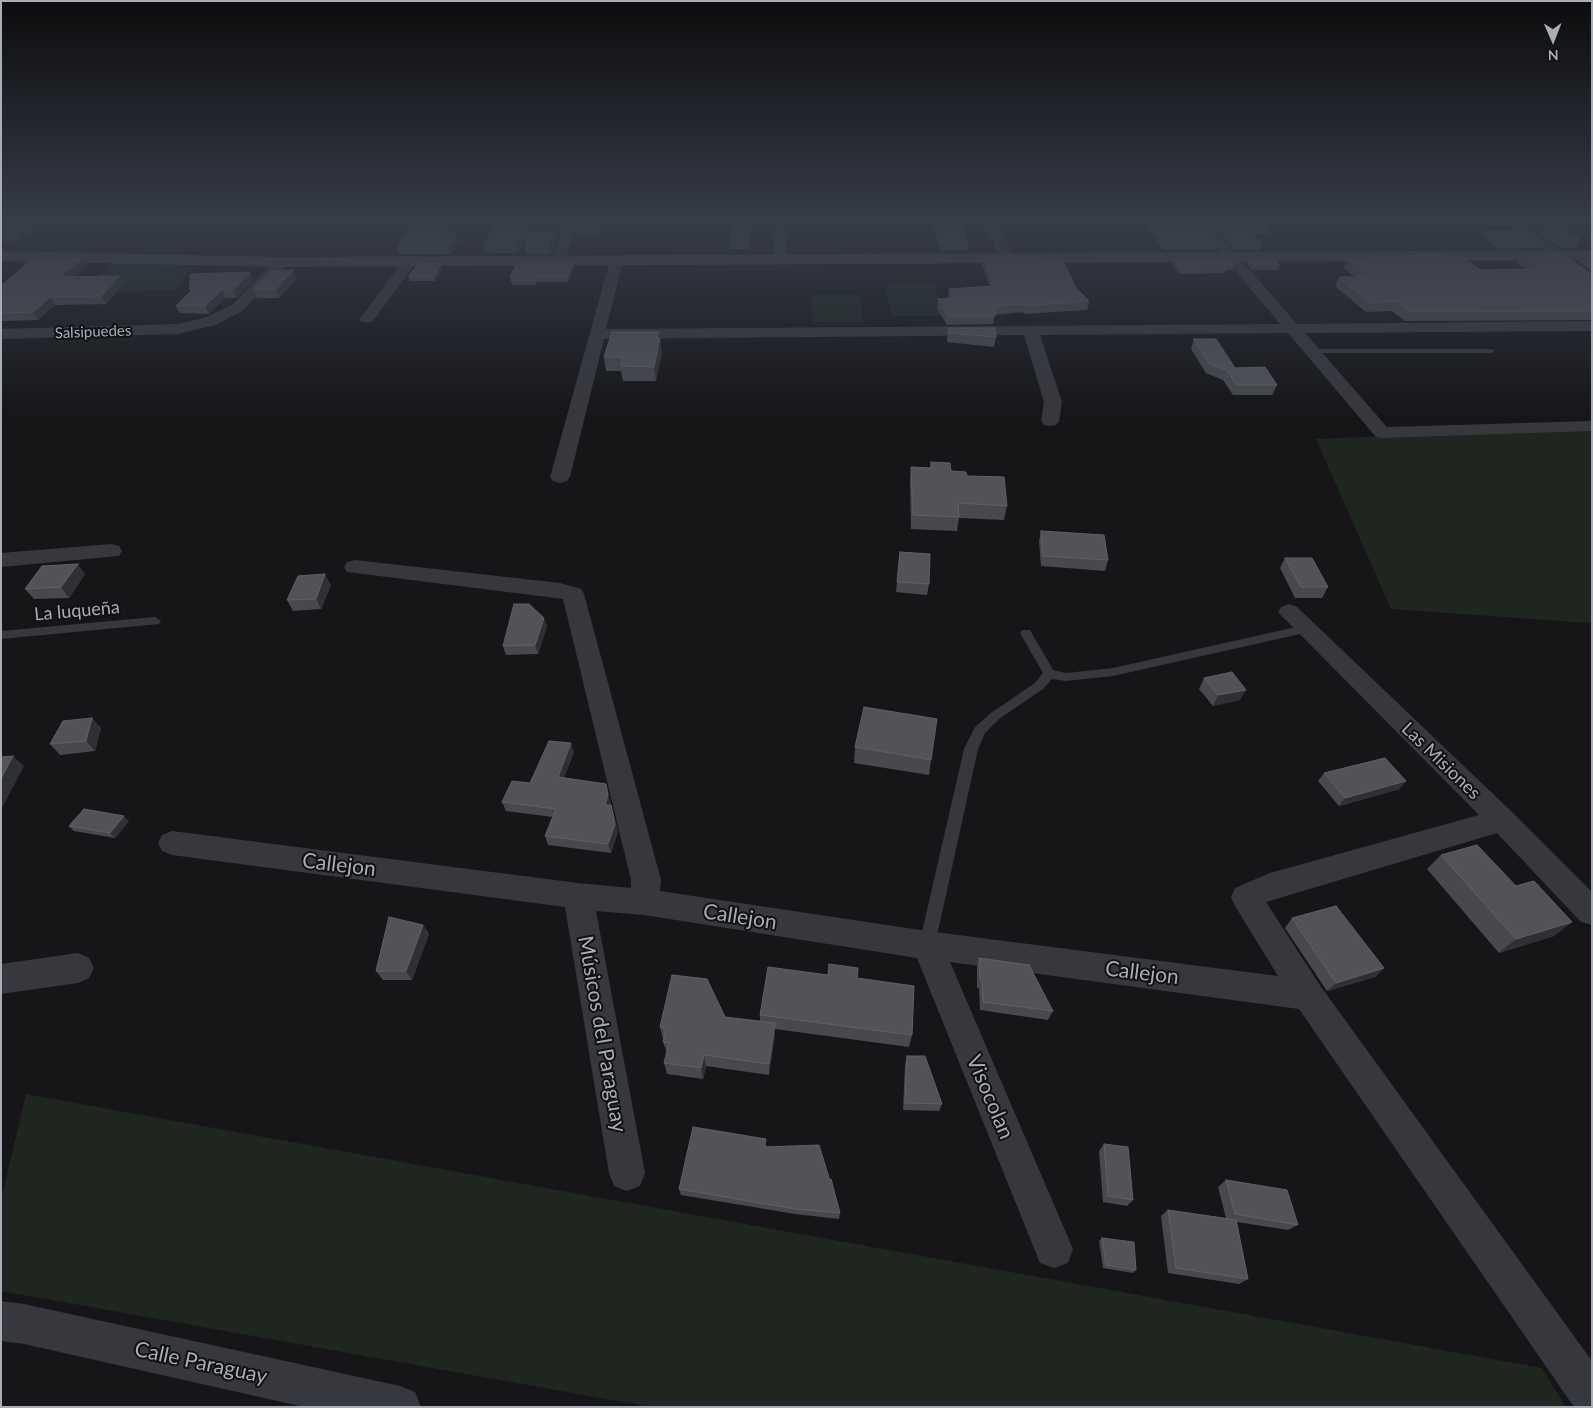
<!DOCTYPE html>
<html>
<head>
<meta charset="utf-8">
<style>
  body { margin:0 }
  #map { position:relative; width:1593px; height:1408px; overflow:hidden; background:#161618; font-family:Lato,sans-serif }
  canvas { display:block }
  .frame { position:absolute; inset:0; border:2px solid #a8adb8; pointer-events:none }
  .north { position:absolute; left:1528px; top:15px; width:50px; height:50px; -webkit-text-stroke:4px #111113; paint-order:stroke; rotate:179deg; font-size:14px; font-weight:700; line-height:20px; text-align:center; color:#a8adb8 }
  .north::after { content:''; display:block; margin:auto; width:18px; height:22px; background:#a8adb8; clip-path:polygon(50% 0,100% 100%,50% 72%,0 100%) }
</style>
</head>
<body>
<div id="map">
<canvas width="1593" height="1408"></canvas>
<div class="frame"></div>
<div class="north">N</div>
</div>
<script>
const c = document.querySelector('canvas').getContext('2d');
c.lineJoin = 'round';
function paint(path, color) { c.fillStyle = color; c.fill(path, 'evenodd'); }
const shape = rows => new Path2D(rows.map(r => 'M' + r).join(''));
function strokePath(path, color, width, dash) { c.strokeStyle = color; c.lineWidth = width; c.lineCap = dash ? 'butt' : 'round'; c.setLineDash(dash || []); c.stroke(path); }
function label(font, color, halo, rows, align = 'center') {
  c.font = font + ' Lato,sans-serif'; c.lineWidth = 4; c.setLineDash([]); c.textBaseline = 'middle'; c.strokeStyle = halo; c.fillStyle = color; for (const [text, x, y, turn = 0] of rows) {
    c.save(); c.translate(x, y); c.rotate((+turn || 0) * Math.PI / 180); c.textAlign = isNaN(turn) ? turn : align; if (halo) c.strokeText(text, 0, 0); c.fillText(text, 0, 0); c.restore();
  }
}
paint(shape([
  [112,263,188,264,186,267,193,267,174,290,79,294],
  [934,284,945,316,892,316,885,285],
  [811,295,860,295,863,322,812,322],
  [1592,427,1592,622,1588,623,1391,609,1316,439],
  [26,1094,1542,1368,1566,1407,651,1407,1,1291,1,1200]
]), '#1e261f');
paint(shape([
  [1308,349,1491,349,1495,351,1491,353,1311,353,1307,351,1308,349],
  [155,617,161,621,159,624,1,639,1,631,155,617],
  [1305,625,1309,626,1311,629,1309,632,1113,676,1066,681,1052,679,1043,689,999,719,985,733,978,749,935,945,932,950,927,952,922,950,919,945,964,749,975,727,991,713,1035,683,1043,673,1020,633,1022,630,1030,630,1053,670,1066,673,1113,668,1305,625]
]), '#37383d');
paint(shape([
  [566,222,579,222,564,261,562,264,552,264,550,261,566,222],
  [773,222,787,222,787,260,780,264,773,260,773,222],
  [985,222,998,222,1013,259,1011,262,1006,263,999,259,985,222],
  [1195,222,1208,222,1297,324,1592,321,1592,331,1305,333,1387,427,1592,421,1592,431,1382,438,1376,437,1288,333,1040,335,1062,402,1059,421,1056,425,1050,426,1044,425,1041,421,1044,402,1024,335,604,339,570,477,567,481,560,483,553,481,550,477,611,257,621,257,623,260,606,329,1280,324,1195,222],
  [1504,222,1519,222,1592,273,1592,284,1587,283,1504,222],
  [410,257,417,261,372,322,362,322,359,319,362,316,405,258,410,257],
  [281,258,286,259,288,262,286,265,242,311,215,325,178,334,1,339,1,329,178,324,204,318,232,305,276,259,281,258],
  [111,544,119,546,122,551,119,556,1,567,1,553,111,544],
  [355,560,560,583,581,589,584,594,661,880,660,891,927,931,1278,976,1235,906,1231,897,1235,888,1270,873,1479,815,1278,612,1281,607,1289,604,1297,607,1512,812,1592,892,1592,925,1581,922,1497,833,1266,902,1319,984,1592,1361,1592,1407,1574,1407,1299,1009,950,962,1073,1249,1068,1263,1054,1268,1040,1263,917,958,644,915,596,911,645,1173,640,1186,627,1191,614,1186,609,1173,565,907,172,855,162,851,158,843,162,835,172,831,578,883,631,888,631,880,563,599,347,572,344,567,347,562,355,560],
  [78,953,89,958,94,968,89,978,78,983,1,994,1,964,78,953],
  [1,1301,24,1304,400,1386,415,1392,421,1407,304,1407,24,1344,1,1341,1,1301]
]), '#37383d');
paint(shape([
  [1592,250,1592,260,281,267,1,261,1,251,281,257,1592,250]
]), '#45474d');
paint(shape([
  [1,222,44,222,20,240,1,241],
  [496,222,534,222,518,253,485,253,484,245],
  [601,222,597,236,576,236,575,231],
  [751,222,749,249,730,249,729,242],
  [931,222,961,222,968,243,967,250,940,250],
  [1144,222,1200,222,1218,244,1216,250,1163,250],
  [1211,222,1263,222,1269,229,1267,235,1254,235,1262,244,1260,250,1235,250],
  [446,223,448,230,446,234,458,241,450,254,399,254,397,246],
  [1545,226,1580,239,1575,248,1560,248,1540,235],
  [1483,231,1539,244,1537,248,1498,249,1481,235],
  [555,232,556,241,551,254,526,254,524,245],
  [1521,253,1592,275,1592,320,1405,321,1392,311,1366,312,1335,286,1339,277,1355,277,1344,268,1348,259,1443,256,1480,270,1525,269,1516,262],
  [1585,253,1592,253,1592,271,1579,262],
  [984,257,1043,260,1089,301,1087,310,1024,314,1023,312,995,315,993,324,947,325,937,308,938,299,949,298,948,297,949,289,990,286,982,265],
  [84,258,88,265,74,277,120,276,124,283,106,304,55,305,38,320,1,321,1,286],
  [1248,259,1280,265,1278,270,1252,270,1247,264],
  [1174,260,1234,266,1233,270,1226,270,1224,273,1180,274,1172,264],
  [573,263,574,267,568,282,536,282,535,285,512,285,512,282,511,282,510,277],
  [443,268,435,281,410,281,408,277],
  [293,270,296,279,279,298,257,298,253,289],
  [254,280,236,298,225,298,209,314,179,313,176,306,191,291,190,290],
  [948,328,996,337,994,347,947,342],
  [659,338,662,352,656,381,623,381,621,371,606,371,604,357],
  [1194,339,1235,368,1277,385,1272,395,1233,395,1223,380,1206,373,1191,349],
  [931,462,951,471,967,476,1007,506,1004,520,959,518,957,531,911,529,910,481,911,467,930,468],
  [1041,531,1108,560,1105,571,1041,566,1039,541],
  [900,552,929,584,927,595,896,592],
  [1285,558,1328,587,1322,598,1295,598,1280,568],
  [85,574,69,598,34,599,25,589],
  [331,585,321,609,293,611,287,600],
  [547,626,538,654,506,655,503,646],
  [1204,678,1240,700,1213,706,1199,689],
  [92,718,101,728,95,751,60,755,50,744],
  [855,747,931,760,929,775,854,763],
  [574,752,564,778,611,804,618,832,611,853,548,845,545,836,553,817,506,811,502,802],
  [1324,773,1400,789,1339,806,1318,781],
  [129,821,115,838,74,831,69,826],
  [1441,855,1572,922,1554,936,1499,953,1427,869],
  [1292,918,1384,968,1375,977,1327,991,1285,928],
  [423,925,429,934,412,980,383,980,376,971],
  [979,958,1053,1011,1048,1020,980,1010,979,988,977,988,977,967],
  [857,978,912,1035,909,1047,775,1029,775,1035,769,1075,706,1066,703,1079,667,1074,664,1063,667,1053,663,1042,663,1039,660,1027,725,1017,760,1021,760,1015],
  [907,1056,942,1104,939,1111,903,1110,905,1064],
  [1104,1144,1133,1200,1127,1206,1103,1202,1099,1151],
  [766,1147,840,1213,839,1219,795,1214,681,1195,679,1189],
  [1226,1180,1298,1225,1288,1230,1237,1222,1248,1279,1239,1284,1168,1273,1161,1216,1168,1210,1226,1218,1218,1187],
  [1102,1238,1136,1270,1133,1273,1103,1268,1099,1241]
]), '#47494d');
paint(shape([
  [30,222,44,222,20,240,16,233],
  [528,222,534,222,518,253,516,245],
  [599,222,601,222,597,236,596,231],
  [750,222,751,222,749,249,748,242],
  [446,223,448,230,441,241,439,234],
  [555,232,556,241,551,254,549,245],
  [456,234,458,241,450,254,448,247],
  [84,258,88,265,64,284,59,277],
  [441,263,443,268,435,281,434,277],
  [573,263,574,267,568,282,568,277],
  [293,270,296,279,279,298,275,290],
  [250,272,254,280,236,298,233,290],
  [120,276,124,283,106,304,101,296],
  [222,290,225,298,209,314,205,306],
  [50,297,55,305,38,320,33,312],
  [659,332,660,341,660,338,662,352,656,381,654,367],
  [78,564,85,574,69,598,61,587],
  [325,574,331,585,321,609,316,599],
  [544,618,547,626,538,654,535,645],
  [1246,690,1240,700,1213,706,1218,695],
  [92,718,101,728,95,751,86,741],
  [571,743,574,752,561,786,558,777],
  [13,756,24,766,1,810,1,779],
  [1406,781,1400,789,1339,806,1345,798],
  [608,792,611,804,608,814,605,805],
  [611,805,618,832,611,853,608,844],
  [124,816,129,821,115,838,110,833],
  [1572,922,1554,936,1499,953,1516,939],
  [423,925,429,934,412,980,406,971],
  [1384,968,1375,977,1327,991,1336,983],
  [775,1023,775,1035,769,1075,769,1064],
  [704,1055,706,1066,703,1079,701,1068]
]), '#2f3033');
const building = shape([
  [1,222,30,222,16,233,1,233,1,222],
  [496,222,528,222,516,245,484,245,496,222],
  [578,222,599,222,596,231,575,231,578,222],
  [731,222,750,222,748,242,729,242,731,222],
  [934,222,961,222,968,243,940,243,934,222],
  [1149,222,1200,222,1218,244,1165,244,1149,222],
  [1218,222,1263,222,1269,229,1248,229,1262,244,1237,244,1218,222],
  [414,223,446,223,439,234,456,234,448,247,397,246,414,223],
  [1545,226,1560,226,1580,239,1565,239,1545,226],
  [1483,231,1521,231,1539,244,1501,244,1483,231],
  [530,232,555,232,549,245,524,245,530,232],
  [1521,253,1561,253,1592,275,1592,311,1409,312,1397,301,1370,303,1339,277,1371,277,1348,259,1441,254,1443,256,1463,257,1480,270,1542,269,1521,253],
  [1585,253,1592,253,1592,258,1585,253],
  [984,257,1042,257,1043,260,1062,260,1076,288,1089,301,1026,306,1024,304,995,306,995,316,948,316,938,299,955,298,949,289,994,286,984,257],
  [84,258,59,277,120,276,101,296,50,297,33,312,1,313,1,286,31,260,84,258],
  [1229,259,1234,266,1224,266,1226,269,1181,270,1174,260,1229,259],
  [1248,259,1274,259,1280,265,1254,265,1248,259],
  [441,263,434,277,408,277,418,264,441,263],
  [517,263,573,263,568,277,535,277,534,280,511,280,513,277,510,277,517,263],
  [293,270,275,290,253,289,271,271,293,270],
  [250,272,233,290,222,290,205,306,176,306,192,290,190,290,190,274,250,272],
  [948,328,995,328,996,337,948,333,948,328],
  [612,332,659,332,657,338,660,338,654,367,621,366,623,357,604,357,612,332],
  [1194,339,1216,339,1235,368,1265,367,1277,385,1236,385,1227,370,1209,364,1194,339],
  [931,462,950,463,951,471,966,472,967,476,1004,477,1007,506,958,503,959,517,913,515,911,467,931,468,931,462],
  [1041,531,1104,535,1108,560,1043,556,1041,531],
  [900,552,930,554,929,584,897,582,900,552],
  [1285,558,1312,558,1328,587,1301,587,1285,558],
  [78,564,61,587,25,589,42,566,78,564],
  [325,574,316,599,287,600,298,576,325,574],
  [514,604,529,604,544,618,535,645,503,646,514,604],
  [1232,672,1246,690,1218,695,1204,678,1232,672],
  [864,707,937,719,931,760,855,747,864,707],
  [92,718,86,741,50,744,63,721,92,718],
  [549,741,571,743,558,777,606,784,608,795,605,805,611,805,615,824,608,844,545,836,556,809,502,802,512,781,530,783,549,741],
  [13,756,1,779,1,757,13,756],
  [1385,758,1406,781,1345,798,1324,773,1385,758],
  [84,809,124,816,110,833,69,826,84,809],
  [1477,845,1516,886,1534,881,1572,922,1516,939,1441,855,1477,845],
  [1336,906,1384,968,1336,983,1292,918,1336,906],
  [389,917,423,925,406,971,376,971,389,917],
  [979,958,1029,965,1053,1011,983,1002,982,979,980,979,979,958],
  [829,964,858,968,857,978,914,986,912,1035,760,1015,768,967,828,975,829,964],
  [672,975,707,979,725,1017,775,1023,769,1064,704,1055,701,1068,664,1063,669,1043,663,1042,666,1028,660,1027,672,975],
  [907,1056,925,1056,942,1104,905,1103,907,1056],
  [693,1127,766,1139,765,1147,819,1145,830,1181,831,1179,840,1213,795,1209,679,1189,693,1127],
  [1104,1144,1128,1147,1133,1200,1108,1196,1104,1144],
  [1226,1180,1287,1190,1298,1225,1235,1214,1226,1180],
  [1168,1210,1236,1220,1248,1279,1176,1268,1168,1210],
  [1102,1238,1134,1242,1136,1270,1106,1265,1102,1238]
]);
paint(building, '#525359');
strokePath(building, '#5f6168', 1);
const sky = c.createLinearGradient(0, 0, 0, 420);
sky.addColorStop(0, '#0c0c0d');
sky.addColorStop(0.53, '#363c48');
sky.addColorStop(1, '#363c4800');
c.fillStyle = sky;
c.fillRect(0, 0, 1593, 420);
label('15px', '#a8adb8', '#111113', [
  ["Salsipuedes",93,332,-2]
]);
label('18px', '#a8adb8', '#111113', [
  ["La luqueña",77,611,-5],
  ["Las Misiones",1441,761,44]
]);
label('21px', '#a8adb8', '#111113', [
  ["Callejon",339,865,7],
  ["Callejon",740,917,9],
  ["Callejon",1142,973,7],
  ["Músicos del Paraguay",602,1034,80],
  ["Visocolan",990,1097,67],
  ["Calle Paraguay",201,1363,12]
]);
</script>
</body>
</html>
